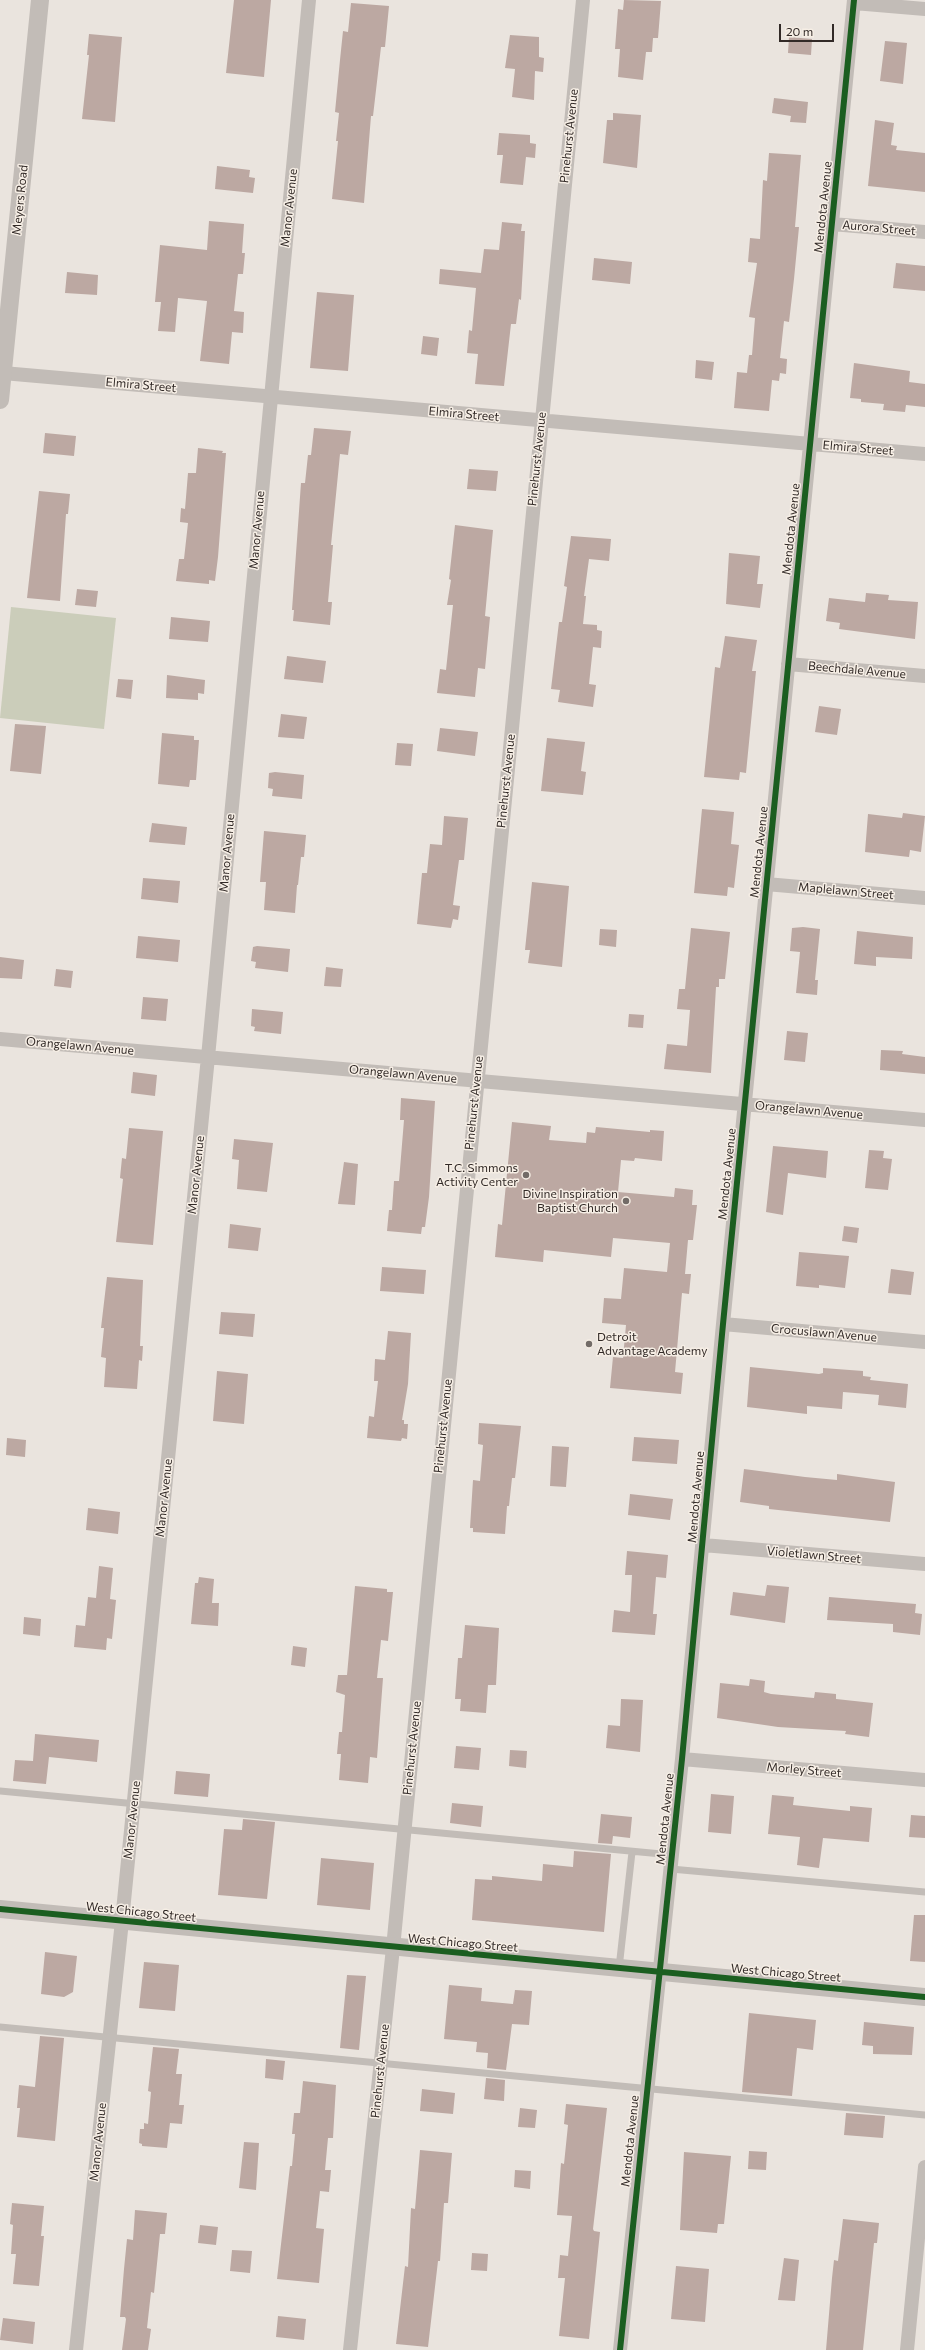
<!DOCTYPE html>
<html>
<head>
<meta charset="utf-8">
<style>
  body { margin:0 }
  #map { position:relative; width:925px; height:2350px; overflow:hidden; background:#eae4de; font-family:Commissioner,sans-serif }
  canvas { display:block }
  .scale { position:absolute; left:779px; top:24px; width:55px; height:18px; box-sizing:border-box; border:2px solid #322a27; border-top:0; padding-left:5px; font-size:12px; line-height:14px; white-space:nowrap; color:#322a27; -webkit-text-stroke:3px #f6eee5; paint-order:stroke }
</style>
</head>
<body>
<div id="map">
<canvas width="925" height="2350"></canvas>
<div class="scale">20 m</div>
</div>
<script>
const c = document.querySelector('canvas').getContext('2d');
c.lineJoin = 'round';
function paint(path, color) { c.fillStyle = color; c.fill(path, 'evenodd'); }
const shape = rows => new Path2D(rows.map(r => 'M' + r).join(''));
function strokePath(path, color, width, dash) { c.strokeStyle = color; c.lineWidth = width; c.lineCap = dash ? 'butt' : 'round'; c.setLineDash(dash || []); c.stroke(path); }
function label(font, color, halo, rows, align = 'center') {
  c.font = font + ' Commissioner,sans-serif'; c.lineWidth = 3; c.setLineDash([]); c.textBaseline = 'middle'; c.strokeStyle = halo; c.fillStyle = color; for (const [text, x, y, turn = 0] of rows) {
    c.save(); c.translate(x, y); c.rotate((+turn || 0) * Math.PI / 180); c.textAlign = isNaN(turn) ? turn : align; if (halo) c.strokeText(text, 0, 0); c.fillText(text, 0, 0); c.restore();
  }
}
paint(shape([
  [11,607,116,618,104,729,0,718]
]), '#cbcdba');
paint(shape([
  [234,0,271,0,264,77,226,73],
  [624,0,661,1,658,38,653,38,652,52,646,52,643,80,618,77,620,49,615,49,618,9,623,10],
  [351,3,389,6,385,47,381,47,373,116,371,116,364,203,332,199,338,141,336,141,339,113,335,112,340,60,343,31,348,32],
  [89,34,122,37,115,122,82,119,89,55,87,55],
  [510,35,539,37,539,57,544,58,543,72,535,71,534,100,512,97,515,69,505,68],
  [789,37,812,39,811,55,788,53],
  [885,41,907,43,903,84,880,81],
  [774,98,808,102,806,123,790,122,791,116,772,113],
  [613,113,641,115,637,168,603,163,607,120,613,120],
  [875,120,894,123,891,145,897,146,896,150,925,153,925,192,868,186],
  [499,133,530,135,530,143,536,144,535,158,526,157,523,185,500,183,503,155,497,155],
  [769,153,801,155,795,227,799,227,794,279,789,322,784,321,780,358,787,359,786,374,780,373,779,381,772,380,769,411,734,408,737,372,747,373,749,355,752,355,755,318,749,317,757,263,748,262,750,238,760,239,763,180,767,181],
  [217,166,250,170,249,177,255,178,253,193,215,189],
  [209,221,244,224,242,253,245,253,243,274,238,274,234,311,244,312,243,333,232,332,229,364,200,361,207,301,178,298,175,332,158,331,161,302,155,302,160,245,207,250],
  [502,222,522,224,521,231,525,231,521,300,519,299,516,324,511,324,504,386,475,384,478,354,467,353,469,330,472,331,476,288,439,284,440,269,481,273,484,249,499,250],
  [594,258,632,262,630,284,592,280],
  [896,263,925,266,925,291,893,288],
  [67,272,98,275,97,295,65,293],
  [317,292,354,295,348,371,310,368],
  [423,336,439,338,437,356,421,354],
  [696,360,714,362,712,380,695,378],
  [854,363,910,371,909,382,925,384,925,407,906,405,905,412,883,410,884,404,861,402,861,399,850,398],
  [314,428,351,431,348,455,340,454,331,545,333,545,328,602,332,602,330,625,293,621,294,610,292,610,301,483,305,483,308,455,311,455],
  [45,433,76,436,74,456,43,453],
  [198,448,223,451,222,453,226,453,218,557,215,581,209,580,209,584,176,581,179,559,184,559,188,523,180,522,181,508,185,509,188,473,196,473],
  [469,469,498,471,496,491,467,489],
  [39,491,70,494,68,514,66,514,60,601,27,598],
  [455,525,493,530,485,616,490,617,485,669,478,668,475,697,437,693,440,669,446,670,453,605,447,605,451,580,449,579],
  [571,536,611,539,609,561,589,559,584,596,586,596,583,624,597,625,597,630,602,631,601,648,593,647,589,684,596,685,593,707,558,702,560,690,551,689,559,622,562,622,567,587,564,586],
  [729,553,760,556,757,584,763,584,760,608,726,604],
  [77,589,98,591,96,607,75,605],
  [866,593,889,595,888,600,918,602,915,639,839,629,840,623,826,621,829,598,865,602],
  [171,617,210,621,208,642,169,639],
  [725,636,757,640,752,671,756,671,746,773,740,772,739,780,704,777,715,667,720,668],
  [287,656,326,661,323,683,284,679],
  [167,675,205,680,204,694,198,693,198,700,166,698],
  [118,679,133,680,131,699,116,697],
  [819,706,841,709,837,735,815,732],
  [281,714,307,717,304,739,278,737],
  [15,724,46,726,41,774,10,771],
  [440,728,478,732,475,756,437,751],
  [162,733,194,736,194,740,199,740,196,780,190,780,189,787,158,784],
  [547,738,585,742,581,771,586,772,583,795,541,791],
  [397,743,413,744,411,766,395,765],
  [275,772,304,775,302,799,272,796,273,789,268,788,269,773],
  [702,809,734,812,731,844,739,845,734,888,728,887,727,896,694,893],
  [903,813,925,816,921,852,910,850,909,857,865,852,868,814,902,818],
  [444,816,468,818,464,860,459,860,453,905,460,906,458,920,453,919,451,928,417,924,422,873,427,873,430,844,442,845],
  [152,823,187,827,185,845,149,842],
  [264,831,306,835,304,857,301,857,298,885,297,885,295,913,264,910,266,882,260,882],
  [143,878,180,881,178,903,141,899],
  [532,882,569,886,562,967,528,963,530,950,525,950],
  [803,927,820,929,815,980,818,980,817,995,796,993,800,952,790,951,792,928],
  [691,928,730,932,725,979,719,979,719,987,716,987,711,1073,664,1069,667,1044,687,1046,690,1010,677,1009,679,989,685,989],
  [600,929,617,930,616,947,599,945],
  [857,931,913,937,912,959,876,957,876,966,854,964],
  [138,936,180,940,178,962,136,958],
  [257,946,290,949,288,972,255,968,256,962,251,961,253,947],
  [0,957,24,960,22,979,0,978],
  [326,967,343,969,341,987,324,986],
  [56,969,73,971,71,988,54,986],
  [143,997,168,999,166,1021,141,1019],
  [252,1009,283,1012,281,1034,254,1031,255,1027,251,1026],
  [629,1014,644,1015,643,1028,628,1027],
  [787,1031,808,1033,805,1062,784,1060],
  [881,1050,903,1051,902,1054,925,1057,925,1074,880,1070],
  [133,1072,157,1075,155,1096,131,1093],
  [401,1098,435,1101,429,1197,425,1227,422,1227,421,1234,387,1231,389,1210,392,1210,394,1181,399,1181,404,1120,400,1120],
  [512,1122,551,1126,549,1140,586,1143,587,1132,595,1133,596,1127,650,1132,650,1130,664,1131,662,1161,635,1158,634,1161,621,1160,618,1192,674,1197,675,1188,693,1190,692,1205,697,1205,693,1240,688,1240,685,1274,691,1274,689,1294,682,1293,675,1372,683,1373,681,1394,610,1388,613,1357,623,1358,626,1325,602,1323,604,1298,621,1299,624,1268,667,1272,670,1243,613,1238,611,1257,544,1250,543,1262,495,1257,498,1224,502,1225],
  [129,1128,163,1131,153,1245,116,1242,123,1179,120,1178,122,1158,126,1159],
  [234,1139,273,1143,267,1192,237,1189,239,1160,232,1159],
  [773,1146,828,1151,826,1178,788,1173,783,1215,766,1212],
  [869,1150,884,1151,883,1158,892,1159,888,1190,865,1188],
  [344,1162,358,1164,355,1205,338,1204],
  [230,1224,261,1228,258,1251,228,1248],
  [844,1226,859,1228,857,1243,842,1241],
  [799,1252,849,1256,845,1288,819,1285,819,1288,796,1286],
  [382,1267,426,1270,424,1294,380,1291],
  [891,1269,914,1272,911,1295,888,1293],
  [107,1277,143,1280,140,1346,143,1346,142,1361,139,1360,137,1389,104,1387,106,1358,101,1357,104,1328,101,1328],
  [221,1312,255,1314,253,1337,219,1334],
  [388,1331,411,1333,408,1384,402,1420,404,1420,404,1424,408,1424,407,1439,402,1438,401,1441,367,1438,369,1416,374,1417,378,1381,374,1381,375,1359,385,1360],
  [750,1367,819,1374,823,1373,823,1368,863,1371,863,1376,871,1377,870,1380,908,1384,906,1408,878,1405,879,1395,843,1392,842,1409,807,1406,807,1414,747,1407],
  [217,1371,248,1374,244,1424,213,1421],
  [479,1423,521,1426,515,1478,512,1478,509,1506,507,1506,505,1534,473,1532,473,1528,470,1528,473,1480,480,1481,483,1445,478,1444],
  [634,1437,679,1440,677,1464,632,1461],
  [7,1438,26,1440,25,1457,6,1455],
  [552,1446,569,1447,566,1487,550,1486],
  [744,1469,805,1477,837,1480,837,1474,895,1482,890,1522,769,1509,769,1506,740,1502],
  [630,1494,673,1499,670,1520,628,1515],
  [88,1508,120,1512,118,1534,86,1530],
  [627,1551,668,1555,666,1578,656,1577,653,1614,657,1614,655,1635,612,1632,614,1610,630,1612,632,1575,625,1575],
  [99,1566,113,1568,110,1599,116,1600,112,1639,107,1638,106,1650,74,1647,76,1625,85,1626,88,1597,96,1598],
  [199,1577,214,1579,212,1603,219,1603,218,1626,191,1624,195,1583,198,1583],
  [767,1585,789,1587,785,1623,730,1615,733,1592,765,1596],
  [355,1586,387,1589,387,1592,393,1592,388,1641,381,1640,377,1678,383,1678,377,1758,370,1757,368,1783,339,1780,341,1754,337,1754,339,1732,342,1732,345,1695,336,1692,338,1675,347,1675],
  [829,1597,916,1604,915,1613,922,1614,920,1635,893,1632,893,1624,827,1620],
  [24,1617,41,1619,40,1636,23,1634],
  [465,1625,499,1628,496,1685,488,1685,486,1713,460,1711,461,1699,455,1699,458,1658,462,1658],
  [293,1646,307,1648,305,1667,291,1665],
  [750,1679,765,1681,764,1692,771,1694,814,1698,815,1692,836,1694,836,1699,873,1703,869,1737,845,1734,846,1731,778,1727,717,1718,720,1683,749,1686],
  [621,1699,643,1700,640,1752,606,1748,608,1725,620,1726],
  [35,1734,99,1740,97,1762,49,1757,46,1784,13,1781,15,1760,33,1761],
  [456,1746,481,1748,479,1770,454,1768],
  [510,1750,527,1751,526,1768,509,1766],
  [176,1771,210,1774,208,1797,174,1794],
  [711,1794,734,1796,731,1834,708,1832],
  [772,1795,794,1797,793,1805,850,1811,850,1806,872,1808,869,1842,823,1838,819,1868,797,1865,800,1837,768,1834],
  [452,1803,483,1806,481,1827,450,1823],
  [601,1814,632,1817,630,1838,613,1836,612,1844,598,1843],
  [911,1815,925,1816,925,1838,909,1837],
  [243,1819,275,1822,267,1899,218,1895,224,1829,242,1830],
  [574,1851,611,1854,604,1932,472,1920,475,1879,492,1880,492,1876,542,1881,543,1864,573,1867],
  [321,1858,374,1863,370,1910,317,1905],
  [914,1915,925,1915,925,1962,910,1961],
  [45,1952,77,1956,73,1992,64,1997,41,1994],
  [144,1962,179,1965,175,2011,139,2008],
  [347,1975,366,1976,359,2050,340,2048],
  [449,1985,482,1988,481,2001,513,2004,515,1990,532,1991,529,2025,512,2024,506,2070,487,2068,488,2053,476,2052,477,2042,444,2039],
  [749,2013,816,2020,813,2050,797,2048,792,2096,742,2092],
  [864,2022,914,2027,912,2055,873,2054,873,2046,862,2045],
  [40,2036,64,2038,55,2141,17,2137,20,2108,17,2108,19,2085,35,2087],
  [153,2047,179,2049,176,2074,182,2074,179,2105,184,2105,182,2124,170,2123,167,2148,142,2146,142,2144,139,2143,140,2129,144,2129,144,2123,148,2124,151,2092,148,2091],
  [266,2059,285,2061,283,2080,265,2078],
  [486,2078,505,2080,504,2101,484,2099],
  [303,2081,336,2085,333,2138,328,2138,325,2170,331,2170,329,2192,320,2191,316,2228,324,2229,319,2283,277,2279,290,2166,292,2166,295,2134,292,2134,294,2113,300,2113],
  [422,2089,455,2093,453,2114,420,2111],
  [566,2104,607,2108,593,2229,594,2231,600,2232,589,2339,559,2336,565,2278,558,2278,560,2255,568,2256,572,2216,557,2215,561,2163,564,2164,568,2125,564,2124],
  [520,2108,537,2110,535,2128,518,2127],
  [846,2113,885,2116,883,2138,844,2135],
  [244,2142,259,2143,256,2190,239,2188],
  [420,2150,452,2153,448,2203,444,2203,440,2261,438,2261,428,2347,396,2344,405,2266,408,2267,411,2208,415,2209],
  [749,2151,767,2152,766,2170,748,2169],
  [684,2152,731,2156,724,2224,718,2224,717,2233,680,2230],
  [515,2170,531,2171,530,2189,514,2187],
  [12,2203,44,2206,41,2236,44,2236,39,2286,13,2284,16,2254,11,2254,13,2225,10,2224],
  [135,2210,167,2213,165,2234,160,2234,154,2293,151,2292,147,2328,151,2329,148,2350,122,2350,126,2319,125,2317,120,2317,124,2269,127,2239,133,2240],
  [843,2219,879,2223,877,2243,874,2243,863,2350,826,2350,832,2278,834,2260,838,2261],
  [200,2225,218,2227,216,2245,198,2243],
  [232,2250,252,2251,250,2273,230,2271],
  [472,2253,488,2254,487,2271,471,2270],
  [784,2258,799,2260,795,2301,778,2300],
  [676,2266,709,2269,705,2322,671,2319],
  [278,2316,306,2319,304,2340,276,2337],
  [3,2318,35,2322,33,2344,0,2340]
]), '#bca8a2');
strokePath(shape([
  [0,1791,672,1855],
  [671,1869,925,1892],
  [619,1968,632,1852],
  [0,2027,925,2115]
]), '#c2bcb7', 7);
strokePath(shape([
  [854,3,925,9],
  [832,224,925,232],
  [3,373,925,454],
  [788,664,925,676],
  [766,884,925,898],
  [0,1039,925,1120],
  [723,1324,925,1342],
  [703,1545,925,1564],
  [682,1759,925,1780],
  [76,2350,122,1921,208,1057,309,0],
  [350,2350,393,1948,583,0],
  [620,2350,682,1759,723,1324,854,0],
  [907,2350,925,2167]
]), '#c2bcb7', 14);
strokePath(shape([
  [0,400,40,0],
  [0,1909,925,1997]
]), '#c2bcb7', 18);
strokePath(shape([
  [0,1909,925,1997],
  [620,2350,682,1759,723,1324,854,0]
]), '#1b5e20', 6);
for (const [x, y, r, color] of [
  [526,1175,4,"#726b67"],
  [626,1201,4,"#726b67"],
  [589,1344,4,"#726b67"]
]) { const dot = new Path2D(); dot.arc(x, y, r, 0, 2 * Math.PI); c.fillStyle = color; c.fill(dot); strokePath(dot, '#f6eee5', 1.5); }
label('12px', '#322a27', '#f6eee5', [
  ["Pinehurst Avenue",569,136,-84],
  ["Meyers Road",20,200,-84],
  ["Mendota Avenue",823,207,-84],
  ["Manor Avenue",289,208,-84],
  ["Aurora Street",879,228,5],
  ["Elmira Street",141,385,5],
  ["Elmira Street",464,414,5],
  ["Elmira Street",858,448,5],
  ["Pinehurst Avenue",537,459,-84],
  ["Mendota Avenue",791,529,-84],
  ["Manor Avenue",257,530,-85],
  ["Beechdale Avenue",857,670,5],
  ["Pinehurst Avenue",506,781,-84],
  ["Mendota Avenue",759,852,-84],
  ["Manor Avenue",227,853,-85],
  ["Maplelawn Street",846,891,5],
  ["Orangelawn Avenue",80,1046,5],
  ["Orangelawn Avenue",403,1074,5],
  ["Pinehurst Avenue",474,1103,-84],
  ["Orangelawn Avenue",809,1110,5],
  ["Mendota Avenue",727,1174,-84],
  ["Manor Avenue",196,1175,-84],
  ["Crocuslawn Avenue",824,1333,5],
  ["Pinehurst Avenue",443,1426,-84],
  ["Mendota Avenue",696,1497,-85],
  ["Manor Avenue",164,1498,-84],
  ["Violetlawn Street",814,1555,5],
  ["Pinehurst Avenue",412,1748,-84],
  ["Morley Street",804,1770,5],
  ["Mendota Avenue",665,1819,-84],
  ["Manor Avenue",132,1820,-84],
  ["West Chicago Street",141,1912,6],
  ["West Chicago Street",463,1943,5],
  ["West Chicago Street",786,1973,5],
  ["Pinehurst Avenue",380,2071,-84],
  ["Mendota Avenue",630,2141,-84],
  ["Manor Avenue",98,2142,-84]
]);
label('12px', '#322a27', '#f6eee5', [
  ["T.C. Simmons",518,1168],
  ["Activity Center",518,1182],
  ["Divine Inspiration",618,1194],
  ["Baptist Church",618,1208],
  ["Detroit",597,1337,"left"],
  ["Advantage Academy",597,1351,"left"]
], 'right');
</script>
</body>
</html>
